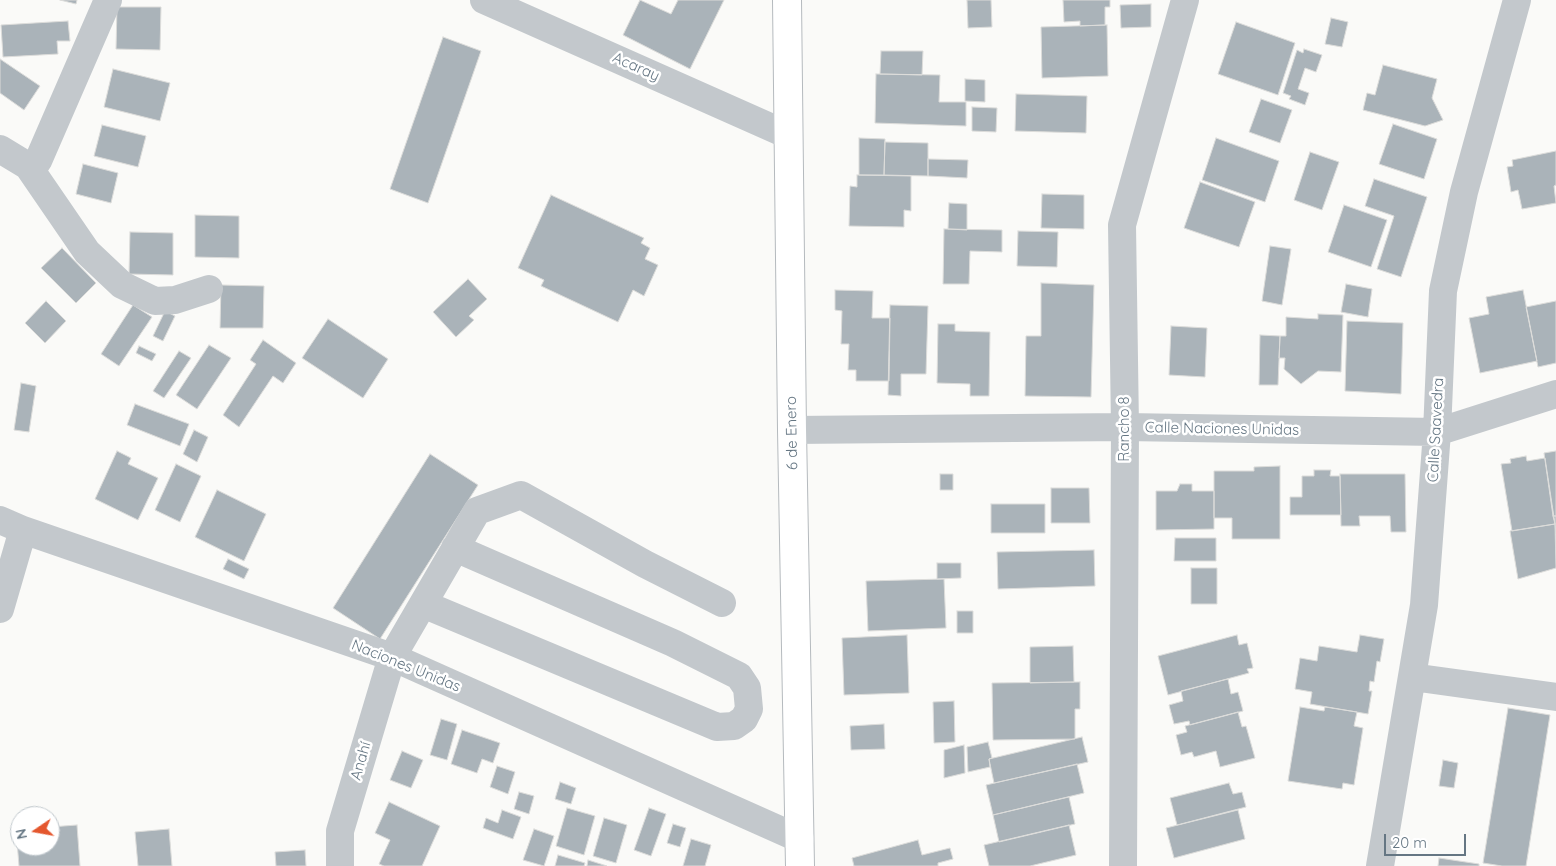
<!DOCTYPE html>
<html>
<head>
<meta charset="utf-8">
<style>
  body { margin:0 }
  #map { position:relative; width:1556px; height:866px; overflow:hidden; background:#fafaf8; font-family:Quicksand,sans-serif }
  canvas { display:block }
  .north { position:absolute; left:10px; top:806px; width:50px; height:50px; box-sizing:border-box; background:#fff; border:1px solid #c1c8cd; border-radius:50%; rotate:258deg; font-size:14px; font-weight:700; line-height:20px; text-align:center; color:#657683 }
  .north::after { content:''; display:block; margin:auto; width:18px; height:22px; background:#e4572e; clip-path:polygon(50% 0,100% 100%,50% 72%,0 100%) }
  .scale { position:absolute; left:1384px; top:834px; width:82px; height:22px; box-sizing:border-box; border:2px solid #657683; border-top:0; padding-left:6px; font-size:15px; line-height:18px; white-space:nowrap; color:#657683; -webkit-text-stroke:4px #fff; paint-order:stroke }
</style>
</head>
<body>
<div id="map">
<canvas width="1556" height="866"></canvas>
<div class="north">N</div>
<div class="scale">20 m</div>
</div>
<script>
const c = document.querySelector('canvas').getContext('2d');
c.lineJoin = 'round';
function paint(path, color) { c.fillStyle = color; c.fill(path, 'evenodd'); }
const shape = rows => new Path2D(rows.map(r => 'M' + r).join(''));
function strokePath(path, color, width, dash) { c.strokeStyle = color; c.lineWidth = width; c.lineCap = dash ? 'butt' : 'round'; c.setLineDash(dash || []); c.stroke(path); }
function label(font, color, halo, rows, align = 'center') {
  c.font = font + ' Quicksand,sans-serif'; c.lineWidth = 5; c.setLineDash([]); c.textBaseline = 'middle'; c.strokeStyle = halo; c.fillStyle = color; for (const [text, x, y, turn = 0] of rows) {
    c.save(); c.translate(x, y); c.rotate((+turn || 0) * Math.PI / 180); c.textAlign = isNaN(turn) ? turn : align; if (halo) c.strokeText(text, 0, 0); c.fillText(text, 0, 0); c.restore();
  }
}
const building = shape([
  [60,0,77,0,76,4,60,0],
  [640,0,671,14,678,0,724,0,690,69,623,35,640,0],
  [967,0,991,0,992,27,968,28,967,0],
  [1063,0,1110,0,1110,7,1105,7,1105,25,1080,26,1080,21,1064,22,1063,0],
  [1151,4,1151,27,1121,28,1120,5,1151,4],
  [117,7,161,7,160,50,116,49,117,7],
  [1331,18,1348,22,1342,47,1325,44,1331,18],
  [68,21,70,41,57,41,58,54,3,57,1,25,68,21],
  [1236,22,1295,43,1278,95,1218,74,1236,22],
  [1107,25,1108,76,1042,78,1041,27,1107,25],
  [443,37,481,51,428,203,390,189,443,37],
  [1304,49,1322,55,1316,72,1305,68,1298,89,1309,93,1305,105,1289,99,1291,96,1283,93,1297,50,1303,53,1304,49],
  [881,51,923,51,922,75,880,74,881,51],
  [0,59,40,86,24,110,0,93,0,59],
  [1383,65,1437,79,1432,98,1443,120,1425,126,1363,110,1367,93,1375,95,1383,65],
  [113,69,170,83,160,121,104,107,113,69],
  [876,74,940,75,939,102,966,102,966,126,875,123,876,74],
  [965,79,985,80,985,102,965,101,965,79],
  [1016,94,1087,96,1086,133,1015,131,1016,94],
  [1261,99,1292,110,1280,143,1249,132,1261,99],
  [972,107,997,108,996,132,972,131,972,107],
  [1393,124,1437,139,1424,179,1379,164,1393,124],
  [102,125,146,136,138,167,94,156,102,125],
  [859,138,885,139,884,175,859,175,859,138],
  [1216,138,1279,161,1265,202,1202,180,1216,138],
  [885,142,928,143,928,176,884,175,885,142],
  [1556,151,1556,185,1554,186,1556,203,1522,209,1518,190,1511,192,1507,167,1513,166,1512,160,1556,151],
  [1310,152,1339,162,1322,210,1294,200,1310,152],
  [928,159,968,160,967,178,928,176,928,159],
  [83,164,118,173,111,203,76,194,83,164],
  [857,175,911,176,911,211,904,210,904,227,849,226,850,186,857,187,857,175],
  [1374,179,1427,197,1401,277,1377,269,1394,216,1365,206,1374,179],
  [1200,182,1255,202,1239,247,1184,228,1200,182],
  [1042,194,1084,195,1084,229,1041,228,1042,194],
  [551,195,644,238,641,243,650,248,645,259,658,265,644,296,633,290,618,322,541,286,544,280,518,268,551,195],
  [949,203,967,204,967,230,948,229,949,203],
  [1344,205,1387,220,1371,267,1328,252,1344,205],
  [195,215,239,216,239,258,195,257,195,215],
  [944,229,1002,230,1002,252,970,251,969,284,943,284,944,229],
  [1018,231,1058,232,1057,267,1017,266,1018,231],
  [130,232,173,233,173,275,129,274,130,232],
  [1270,246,1291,249,1282,305,1262,301,1270,246],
  [62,248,96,283,76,303,41,268,62,248],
  [468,279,487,299,469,316,474,320,456,337,433,312,468,279],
  [1041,283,1094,285,1091,397,1025,396,1026,336,1041,336,1041,283],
  [1346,284,1372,289,1368,317,1341,312,1346,284],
  [221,285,264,286,263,328,220,328,221,285],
  [835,290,873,291,872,318,890,318,889,381,856,381,856,370,848,370,849,344,841,344,842,311,835,310,835,290],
  [1523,290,1537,361,1480,373,1469,318,1489,314,1486,297,1523,290],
  [46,301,66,321,45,343,25,323,46,301],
  [1556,301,1556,363,1538,367,1526,307,1556,301],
  [133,305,152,317,119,366,101,354,133,305],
  [890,305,928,306,926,374,901,374,901,396,888,395,890,305],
  [165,311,175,316,163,341,153,336,165,311],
  [1318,314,1343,315,1341,372,1318,371,1301,384,1284,369,1285,358,1279,358,1280,336,1286,336,1286,317,1318,319,1318,314],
  [328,319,388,359,363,398,302,358,328,319],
  [1347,321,1403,323,1401,394,1345,391,1347,321],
  [938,324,955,324,955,331,990,332,989,396,970,396,970,384,937,383,938,324],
  [1171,326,1207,328,1205,377,1169,375,1171,326],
  [1260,335,1280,336,1278,385,1259,385,1260,335],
  [263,340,296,363,283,383,273,376,239,427,223,415,256,364,250,360,263,340],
  [209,345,231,358,197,409,176,395,209,345],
  [139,346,156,354,152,361,136,353,139,346],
  [179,351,191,358,164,398,153,391,179,351],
  [21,383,36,386,29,432,14,430,21,383],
  [135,404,189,424,180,446,127,425,135,404],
  [194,430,208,437,197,462,183,454,194,430],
  [117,451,131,458,128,464,158,478,138,520,95,499,117,451],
  [1556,451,1556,516,1553,516,1544,453,1556,451],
  [430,454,478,485,380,639,333,608,430,454],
  [1526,456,1527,461,1545,458,1555,524,1512,531,1501,464,1511,463,1510,459,1526,456],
  [176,464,201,476,180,522,155,510,176,464],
  [1280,466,1280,539,1232,539,1232,518,1214,518,1214,471,1254,471,1254,467,1280,466],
  [1314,470,1331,470,1330,476,1340,476,1341,515,1290,515,1290,497,1302,497,1302,476,1314,476,1314,470],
  [940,474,953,474,953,490,940,490,940,474],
  [1340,474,1405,474,1406,532,1391,532,1390,516,1359,516,1360,526,1341,526,1340,474],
  [1180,484,1192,484,1192,491,1214,491,1214,529,1156,530,1156,491,1177,491,1180,484],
  [1051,488,1089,488,1090,523,1051,523,1051,488],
  [217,490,266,514,244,561,195,537,217,490],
  [991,504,1045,504,1045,533,991,533,991,504],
  [1553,516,1556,516,1556,534,1555,524,1553,516],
  [1555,524,1556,568,1518,579,1510,531,1555,524],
  [1175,538,1216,538,1216,561,1174,561,1175,538],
  [1094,550,1095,586,998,589,997,552,1094,550],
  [228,559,249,569,244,579,223,569,228,559],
  [937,563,961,563,961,578,937,579,937,563],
  [1191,568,1217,568,1217,604,1191,604,1191,568],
  [944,579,946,628,868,631,866,581,944,579],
  [957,611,973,611,973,633,957,633,957,611],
  [907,635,909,693,844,695,842,638,907,635],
  [1237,635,1239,645,1247,643,1253,668,1247,669,1249,673,1168,695,1158,656,1237,635],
  [1360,635,1384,639,1380,662,1377,661,1374,682,1370,681,1369,691,1372,691,1368,714,1310,704,1312,692,1295,689,1300,658,1317,661,1319,646,1357,652,1360,635],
  [1073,646,1074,682,1030,683,1030,647,1073,646],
  [1228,679,1231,694,1238,692,1243,711,1190,725,1189,721,1174,724,1169,705,1183,701,1181,691,1228,679],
  [1080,682,1080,709,1075,709,1075,739,993,740,992,683,1080,682],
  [954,701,955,742,934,743,933,702,954,701],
  [1300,707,1324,711,1325,707,1357,712,1354,726,1363,728,1354,785,1343,783,1342,789,1288,781,1300,707],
  [1508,708,1550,715,1526,866,1502,866,1483,863,1508,708],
  [1238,712,1242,727,1246,726,1255,758,1220,767,1216,751,1194,757,1192,752,1181,755,1176,735,1187,732,1185,726,1238,712],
  [441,719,457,724,447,760,430,755,441,719],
  [884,724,885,749,851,750,850,726,884,724],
  [462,730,500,743,493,763,482,759,477,773,451,764,462,730],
  [1082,737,1088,762,994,783,989,759,1082,737],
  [988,742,992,758,989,759,990,767,968,772,967,747,988,742],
  [964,745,965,773,944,778,944,750,964,745],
  [402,751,423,760,411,788,390,780,402,751],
  [1443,760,1458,763,1454,788,1439,786,1443,760],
  [1077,764,1084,793,993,815,986,785,1077,764],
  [497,766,515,772,508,794,490,787,497,766],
  [560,782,576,788,571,804,555,799,560,782],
  [1229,783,1233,794,1242,792,1246,807,1177,825,1170,798,1229,783],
  [519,792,534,796,529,814,514,809,519,792],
  [1069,797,1075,824,999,842,993,815,1069,797],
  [389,802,440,826,422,866,384,866,379,864,390,840,375,833,389,802],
  [567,808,595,816,584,855,556,846,567,808],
  [649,808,666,814,651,856,634,850,649,808],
  [502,810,521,817,513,839,483,828,486,818,498,823,502,810],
  [1238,810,1245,839,1174,858,1166,828,1238,810],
  [604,818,627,825,616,863,593,856,604,818],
  [673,824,686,828,680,847,667,843,673,824],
  [77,825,80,866,19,866,16,829,20,829,20,846,50,846,50,827,77,825],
  [1069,825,1076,855,1030,866,989,866,984,845,1069,825],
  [169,829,172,866,138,866,135,832,169,829],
  [534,829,554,836,544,866,523,860,534,829],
  [691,839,711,845,705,866,683,866,691,839],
  [918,840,922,855,950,848,953,859,938,863,938,866,854,866,852,858,918,840],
  [305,850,306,866,276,866,275,852,305,850],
  [558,855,585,863,584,866,555,866,558,855],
  [1439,858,1479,864,1479,866,1438,866,1439,858],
  [588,860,607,866,587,866,588,860]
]);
paint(building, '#aab3b9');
strokePath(building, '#dcdcda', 1);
const major = shape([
  [787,0,792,430,800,866]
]);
strokePath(major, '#b5babe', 30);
strokePath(shape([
  [484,0,788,135],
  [0,149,28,166,38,161,108,0],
  [28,166,87,252,122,285,155,301,175,300,209,289],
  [792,430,1125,427,1437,432,1556,394],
  [0,520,23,530,392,657,800,839],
  [423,604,717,727,734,726,744,719,749,709,747,688,739,676,673,643,455,548],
  [0,609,23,530],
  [1412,677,1556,697],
  [340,866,340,831,392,657,477,511,521,495,645,564,722,603],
  [1123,866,1125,427,1122,225,1185,0],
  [1380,866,1424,605,1437,432,1443,291,1464,192,1517,0]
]), '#c3c8cc', 28);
strokePath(major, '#fff', 28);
label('15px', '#657683', '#fff', [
  ["Acaray",636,67,24],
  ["Rancho 8",1124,429,-90],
  ["Calle Naciones Unidas",1222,429,1],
  ["Calle Saavedra",1436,430,-87],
  ["6 de Enero",792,433,-91],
  ["Naciones Unidas",406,666,22],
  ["Anahí",361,761,-74]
]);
</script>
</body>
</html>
